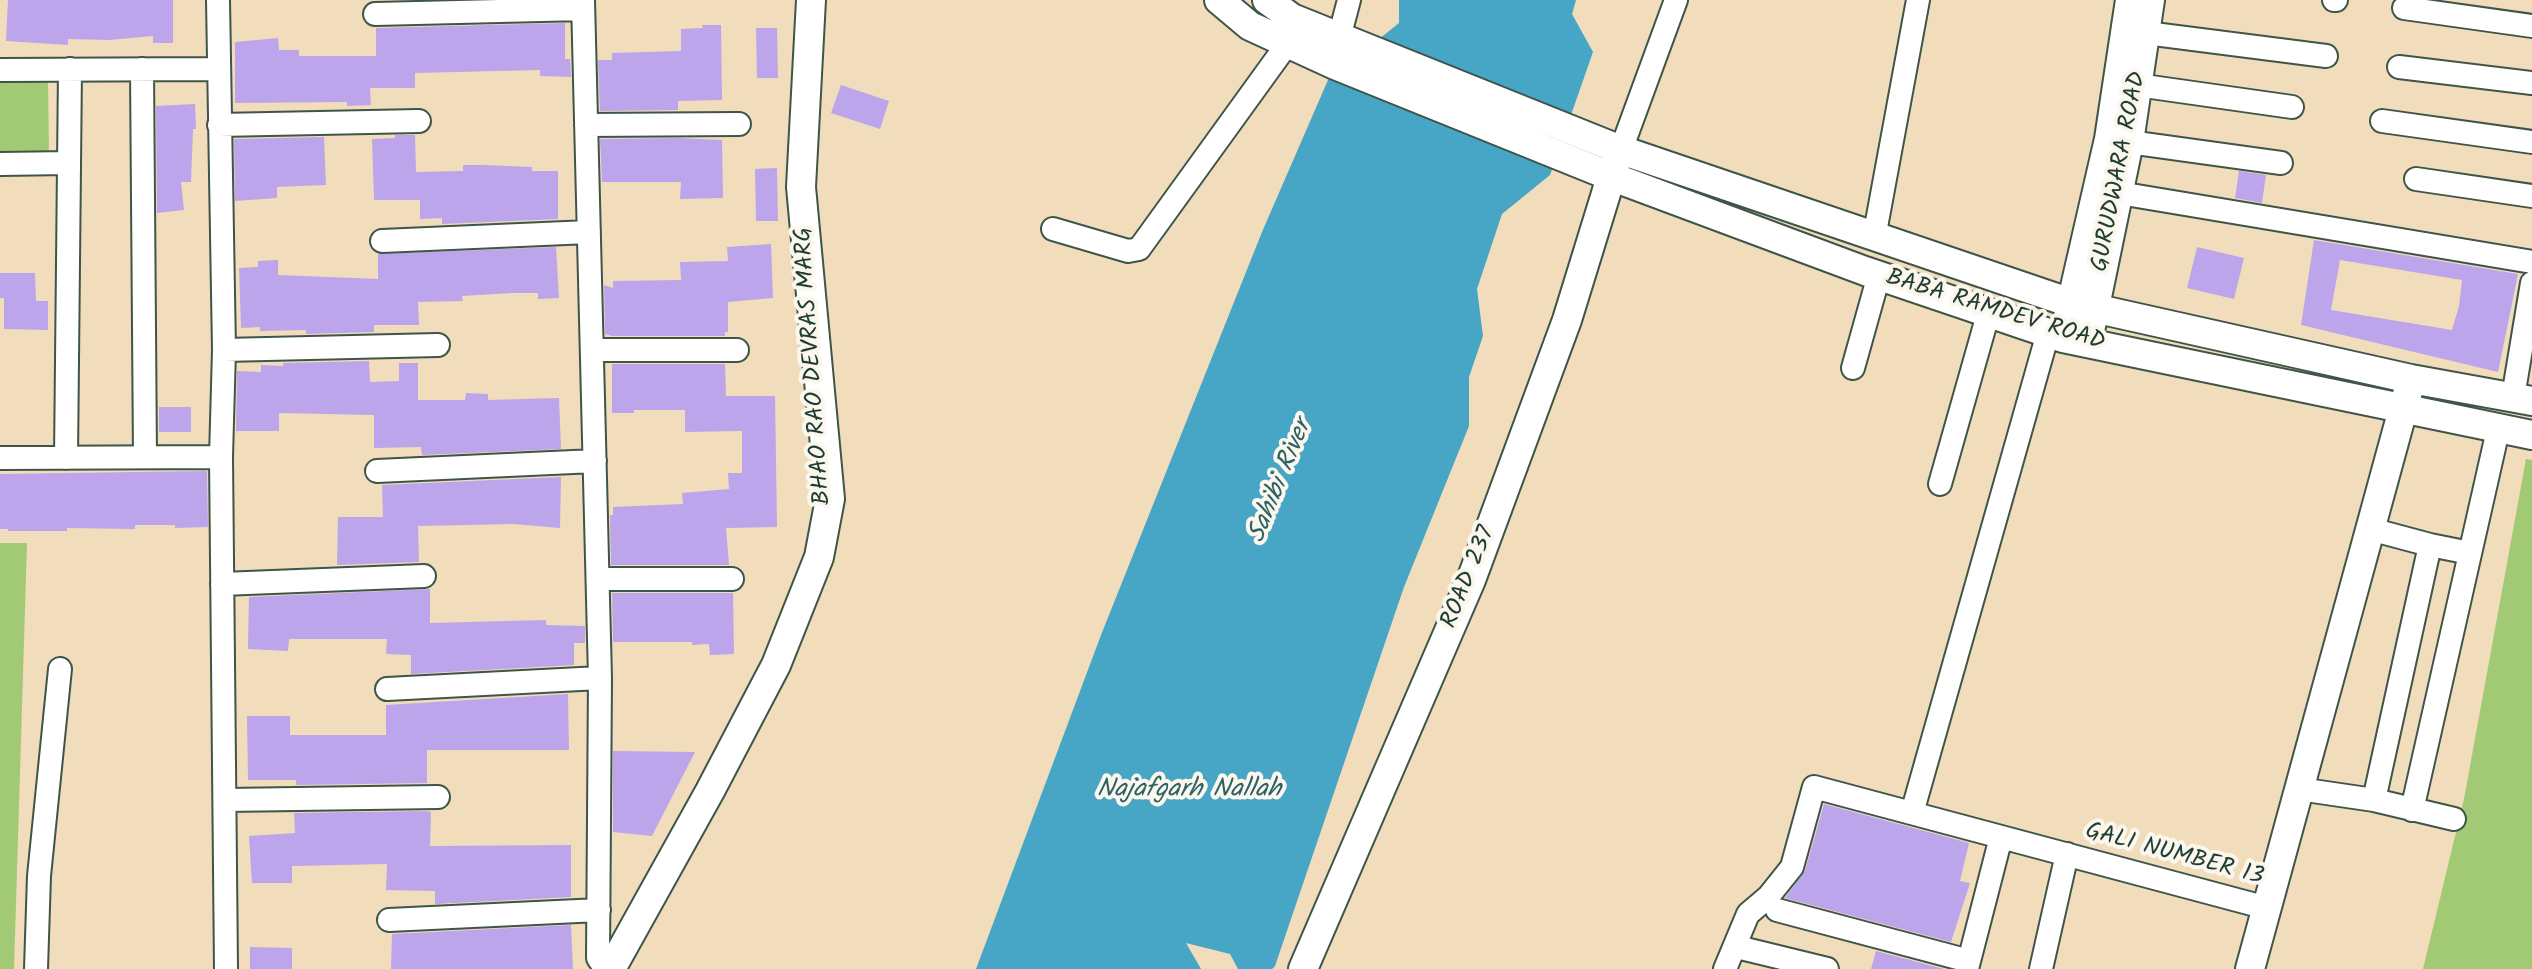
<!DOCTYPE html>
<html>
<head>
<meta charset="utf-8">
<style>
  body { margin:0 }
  canvas { display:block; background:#f1dcbc }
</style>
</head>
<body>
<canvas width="2532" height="969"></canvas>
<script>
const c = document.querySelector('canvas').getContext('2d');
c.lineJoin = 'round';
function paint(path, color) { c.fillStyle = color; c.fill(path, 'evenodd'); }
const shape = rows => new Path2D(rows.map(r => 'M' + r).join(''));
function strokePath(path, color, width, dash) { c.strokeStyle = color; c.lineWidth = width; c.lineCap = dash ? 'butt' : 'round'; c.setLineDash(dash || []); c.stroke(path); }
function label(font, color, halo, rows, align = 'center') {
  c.font = font + ' Kalam,sans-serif'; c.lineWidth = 8; c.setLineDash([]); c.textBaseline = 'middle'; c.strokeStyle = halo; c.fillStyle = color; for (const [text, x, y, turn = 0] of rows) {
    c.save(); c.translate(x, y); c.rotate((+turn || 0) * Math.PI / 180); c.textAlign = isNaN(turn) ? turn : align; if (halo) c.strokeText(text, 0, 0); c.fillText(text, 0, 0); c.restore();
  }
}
paint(shape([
  [48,79,49,152,0,153,0,80],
  [2526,459,2532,460,2532,969,2423,969,2464,799],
  [0,543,27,543,14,969,0,969]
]), '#a2ca75');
paint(shape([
  [1399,0,1576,0,1572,14,1593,52,1550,175,1502,214,1477,289,1483,336,1469,377,1469,426,1404,587,1275,966,1272,969,1238,969,1230,954,1186,943,1201,969,976,969,1101,635,1262,232,1328,80,1399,23]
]), '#47a5c6');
paint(shape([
  [8,0,173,0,173,43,153,43,153,36,109,40,68,39,68,45,6,41],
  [565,23,565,59,570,59,571,77,540,76,540,70,415,73,415,88,370,88,371,105,347,106,347,102,235,103,235,42,278,38,279,50,299,50,299,56,376,56,376,28],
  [702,25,721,25,722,100,678,101,678,110,600,111,598,60,612,60,612,53,681,51,681,29,703,28],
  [756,28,777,28,778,78,757,78],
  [841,85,889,101,880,129,831,113],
  [195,104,196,129,193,129,191,182,181,182,184,210,157,213,156,106],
  [395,135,415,135,416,172,463,171,463,165,485,165,532,167,532,171,558,171,558,219,442,224,442,218,420,219,420,200,374,200,372,139,395,138],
  [324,137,326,185,277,187,277,198,235,201,234,139],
  [678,138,722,140,723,198,680,199,681,182,602,182,600,139],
  [777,168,778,221,756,221,755,169],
  [2239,171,2266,175,2262,203,2235,198],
  [2314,240,2518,274,2498,372,2301,325],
  [2340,260,2462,280,2459,306,2452,330,2331,310],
  [771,244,773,298,728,302,728,332,725,332,725,336,612,336,605,334,604,285,613,288,613,281,681,280,680,262,728,261,727,247],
  [556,247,559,298,538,299,538,293,512,293,462,296,463,301,418,302,419,325,374,325,374,332,306,334,306,330,260,331,260,327,241,328,239,268,258,267,258,261,278,260,278,275,378,279,378,254],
  [2197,247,2244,258,2234,299,2187,288],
  [0,273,35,273,36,301,48,301,48,330,4,329,4,298,0,298],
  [369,361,370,382,399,381,399,363,418,363,418,400,465,400,466,393,488,394,488,400,559,398,561,449,422,455,421,447,374,448,374,415,279,413,279,431,236,431,237,371,261,372,261,365,283,366,283,363],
  [612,364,725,364,726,396,775,396,777,527,726,528,729,565,611,565,610,515,613,515,613,507,683,504,682,493,729,489,728,473,742,473,742,431,685,432,685,410,634,410,634,413,612,413],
  [159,407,191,407,191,432,159,432],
  [207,471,208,527,175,528,175,525,135,525,135,529,67,528,67,531,8,531,8,529,0,529,0,474],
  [561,477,560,528,513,524,418,526,419,562,337,565,338,517,383,517,382,485],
  [430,589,430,623,546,620,546,625,585,626,585,643,574,643,574,665,411,674,411,655,386,654,387,639,289,639,288,651,248,649,249,597],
  [612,593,733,593,734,654,710,655,709,644,692,645,692,642,613,642],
  [568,694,569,750,427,750,427,783,296,785,296,780,248,780,247,716,290,716,290,735,386,735,386,705],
  [613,751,695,752,652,836,613,832],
  [1824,804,1969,843,1960,881,1970,883,1951,942,1785,898,1805,871],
  [427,811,431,812,430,846,571,845,571,897,435,904,435,891,386,890,387,864,292,866,292,883,252,883,249,836,295,833,294,813],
  [571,925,573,969,391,969,392,934],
  [250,947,292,948,292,969,250,969],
  [1876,951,1944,969,1871,969]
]), '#bca5ea');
const minor = shape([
  [218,0,224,350,221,457,226,969],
  [583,0,600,678,598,958,606,969],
  [2334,0,2336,0],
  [2404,8,2532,26],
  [375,14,583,9],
  [2146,33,2326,56],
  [1339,38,1349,0],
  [2399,67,2532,83],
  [142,69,145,457],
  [0,70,218,69],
  [2137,85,2292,107],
  [2382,121,2532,142],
  [219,125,419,121],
  [586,125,739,124],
  [2129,142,2281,163],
  [1621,150,1676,0],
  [0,164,69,163],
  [2416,179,2532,196],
  [2119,193,2532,262],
  [1053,229,1128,251,1139,249,1288,43],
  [1874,238,1918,0],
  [382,241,589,232],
  [224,350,438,345],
  [592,350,737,350],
  [1853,368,1879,275],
  [2513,397,2532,283],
  [0,458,221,457],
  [66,458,70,69],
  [377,471,595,461],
  [1940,484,1989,311],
  [2370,529,2430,545],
  [598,579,732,579],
  [222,584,424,576],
  [387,689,600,678],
  [2299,789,2374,800,2454,819],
  [226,800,438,797],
  [2374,800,2430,545,2470,553],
  [2412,810,2498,430],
  [1912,813,2048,333],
  [1777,910,1969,961],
  [389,920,599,910],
  [1741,948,1827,969],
  [36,969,39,876,60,669],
  [1725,969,1748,914,1768,897,1792,867,1814,787,2267,908],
  [1967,969,2001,837],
  [2041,969,2067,854]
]);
const tertiary = shape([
  [1219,0,1250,26,1335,65,1610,176,1865,271,2063,338,2532,435],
  [1267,0,1292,18,1621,150,2071,303,2411,379,2532,401],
  [2067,322,2109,139,2130,0],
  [2091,326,2129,142,2150,0],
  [611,969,710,791,776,665,819,557,830,499,801,187,811,0],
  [1303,969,1471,580,1567,320,1616,161],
  [2250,969,2408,391]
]);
strokePath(minor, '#3e5548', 26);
strokePath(tertiary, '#3e5548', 32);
strokePath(minor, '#fff', 22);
strokePath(tertiary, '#fff', 28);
label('24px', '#1f3d34', '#fbf7ec', [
  ["GURUDWARA ROAD",2121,172,-79],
  ["BABA RAMDEV ROAD",1995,312,17],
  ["BHAO RAO DEVRAS MARG",815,366,-94],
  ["ROAD 237",1470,578,-68],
  ["GALI NUMBER 13",2174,856,15]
]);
label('italic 26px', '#2d6167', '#fbf7ec', [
  ["Sahibi River",1282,482,-68],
  ["Najafgarh Nallah",1189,792]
]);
</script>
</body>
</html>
